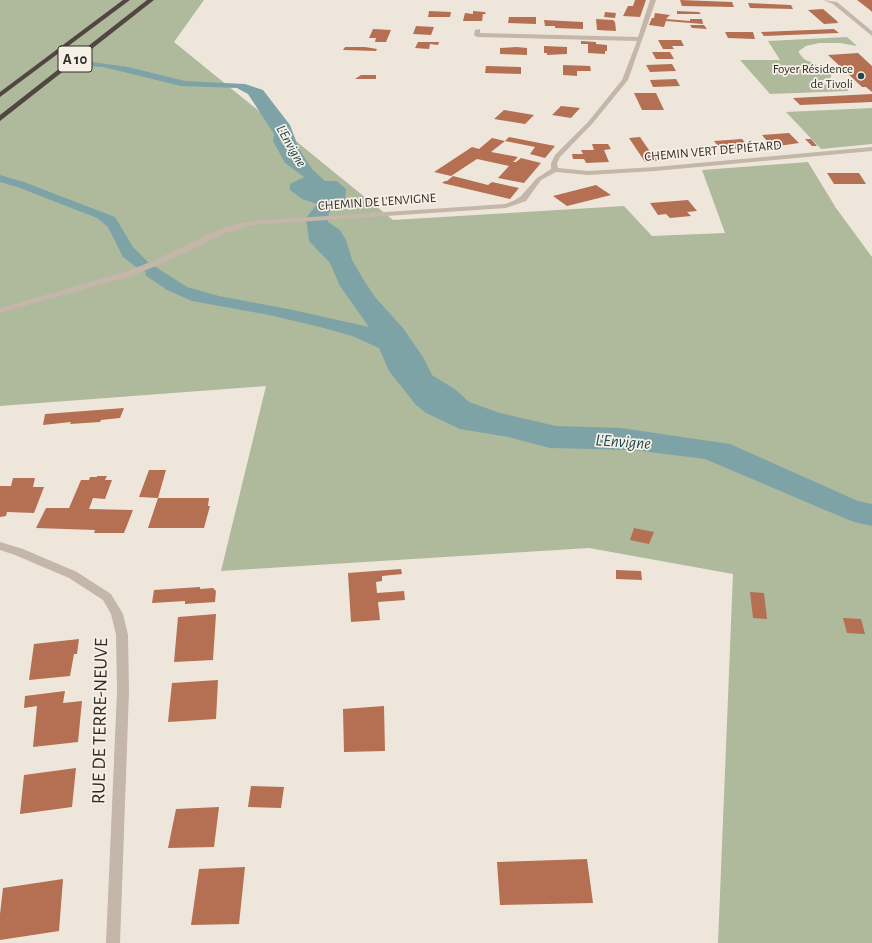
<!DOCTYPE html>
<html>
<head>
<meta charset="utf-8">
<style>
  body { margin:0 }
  canvas { display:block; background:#eee6db }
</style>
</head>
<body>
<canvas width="872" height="943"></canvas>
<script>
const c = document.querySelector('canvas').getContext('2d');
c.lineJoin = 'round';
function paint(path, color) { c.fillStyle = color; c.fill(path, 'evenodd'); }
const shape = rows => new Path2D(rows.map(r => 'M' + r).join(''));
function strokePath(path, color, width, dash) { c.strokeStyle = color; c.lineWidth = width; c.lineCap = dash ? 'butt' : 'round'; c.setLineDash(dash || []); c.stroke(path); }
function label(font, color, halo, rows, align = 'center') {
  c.font = font + ' "Alegreya Sans",sans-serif'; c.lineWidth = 3.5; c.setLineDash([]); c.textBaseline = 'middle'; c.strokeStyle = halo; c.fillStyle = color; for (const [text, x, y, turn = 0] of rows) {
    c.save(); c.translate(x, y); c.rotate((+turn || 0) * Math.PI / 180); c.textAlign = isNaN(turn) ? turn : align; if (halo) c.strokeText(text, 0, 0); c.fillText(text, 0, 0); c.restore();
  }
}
paint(shape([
  [0,0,204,0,174,42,393,220,624,206,652,236,725,233,702,170,808,162,836,208,872,257,872,943,718,943,733,574,589,548,221,571,266,386,0,406],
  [847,37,857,46,840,43,819,43,806,46,799,51,799,53,804,59,825,69,831,74,831,77,829,79,816,81,815,83,836,86,848,89,848,91,770,94,740,60,780,60,768,41],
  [872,108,872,144,821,149,786,112]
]), '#afba9d');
paint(shape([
  [92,62,128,67,185,81,245,84,263,90,290,125,299,149,312,169,325,181,337,181,346,189,345,203,329,212,328,222,340,230,346,240,352,260,365,282,375,297,403,328,423,357,432,375,456,390,469,402,500,413,556,426,621,428,730,444,858,501,872,504,872,526,854,522,825,510,705,459,633,450,550,448,508,437,460,429,426,413,416,405,389,371,379,348,352,336,320,327,269,315,192,301,167,290,145,275,146,272,136,267,123,257,108,227,97,218,20,188,0,182,0,175,24,182,115,217,133,247,148,262,187,287,219,296,293,310,369,327,340,286,330,263,309,241,306,218,317,204,302,199,290,190,290,184,304,177,285,163,273,141,274,134,248,94,237,88,181,86,103,67,88,66]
]), '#7ea3a7');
paint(shape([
  [635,0,646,0,640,17,623,16,628,6,633,6],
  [680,0,732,2,734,7,682,6],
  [857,0,872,0,872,12,870,10],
  [748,3,791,5,793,9,750,8],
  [823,9,837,21,838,23,824,24,808,10],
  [429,11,451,12,450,17,428,17],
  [473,11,485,12,486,14,483,14,482,21,463,21,465,13,473,14],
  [677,11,699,12,701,14,677,14],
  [605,12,616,13,615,18,604,17],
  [655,13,670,15,666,19,690,21,690,19,702,19,703,24,666,21,664,27,649,25,652,18,654,18],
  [509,17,536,17,536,24,508,23],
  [596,19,613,20,615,22,616,31,597,30],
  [544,20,583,22,583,29,555,28,555,26,545,26],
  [690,25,704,25,707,29,692,28],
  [416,26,434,27,431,35,413,34],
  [373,29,391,30,386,42,375,42,376,38,369,38],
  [834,29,839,33,764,36,761,32],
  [725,32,753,32,755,39,728,38],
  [658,40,681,40,684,46,672,46,674,49,663,49],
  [581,41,596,42,596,44,607,45,607,51,605,51,605,54,588,53,588,44,581,44],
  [418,42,439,42,438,45,430,44,429,49,415,48],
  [544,46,567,47,567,54,547,55,547,53,544,53],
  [345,47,365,47,377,49,376,51,343,50],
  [517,47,527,48,527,55,500,54,500,48],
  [652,52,670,52,674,59,656,59],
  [858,53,872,66,872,92,866,87,862,87,828,55],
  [672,64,676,71,650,72,646,65],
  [563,65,590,66,591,71,577,71,577,76,563,75],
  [486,66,521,67,521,74,485,73],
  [361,75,376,75,376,79,355,79],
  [676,79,680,86,653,87,650,80],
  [634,93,656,93,664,110,642,110],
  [872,94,872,102,800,105,793,98],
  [561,106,580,108,571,118,552,115],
  [504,110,534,115,525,124,494,119],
  [789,133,799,143,772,147,762,135],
  [509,137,555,146,545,158,530,154,535,147,505,141,491,152,518,157,513,162,516,162,521,158,541,163,524,183,498,178,509,166,477,159,451,176,434,172,472,147,479,149,492,138,505,141],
  [640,137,651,153,663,152,669,160,645,162,629,138],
  [742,139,750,148,721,150,714,141],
  [805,139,811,139,817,146,812,146],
  [592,144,608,144,611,149,604,150,609,162,586,163,584,159,573,159,572,154,583,154,581,150,594,150],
  [827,173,859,173,866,184,834,184],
  [453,176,488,185,492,182,519,188,510,199,442,183,445,181,447,181],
  [596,185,611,195,567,206,553,196],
  [688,200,697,211,687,212,691,216,670,218,666,214,658,215,650,203],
  [124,408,120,418,101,420,100,422,70,424,71,422,43,425,45,414],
  [149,470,166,470,158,498,209,498,208,506,210,506,204,528,148,528,158,498,139,497],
  [97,476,107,476,105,480,112,480,105,499,93,498,89,509,133,510,124,533,94,533,95,530,36,528,46,508,69,508,81,480,89,480,90,477,97,477],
  [13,478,35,478,33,487,44,487,34,513,7,512,6,516,0,517,0,486,11,486],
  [634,528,654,532,649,544,630,540],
  [401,569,402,574,382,576,382,581,376,582,377,593,404,591,405,600,378,602,380,620,351,622,348,573],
  [616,570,641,571,642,580,616,579],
  [200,587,200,589,213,588,216,591,215,602,185,604,185,601,152,603,154,590],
  [750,592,764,593,767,619,753,618],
  [216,614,213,660,174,662,178,617],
  [843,618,861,619,865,634,847,633],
  [79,639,77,654,74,654,70,676,29,680,34,644],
  [218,680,216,719,168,722,172,683],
  [65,691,63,703,82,701,78,742,33,747,37,706,24,708,25,696],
  [384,706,385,751,344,752,343,709],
  [76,768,72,807,20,814,24,775],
  [251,786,284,787,281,808,248,807],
  [219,807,214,847,168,848,176,809],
  [587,859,593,903,500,905,497,862],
  [245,867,239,924,191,925,199,869],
  [63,879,59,931,0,940,0,914,3,888]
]), '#b56f52');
paint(shape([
  [650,0,656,0,628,80,592,124,560,157,557,163,558,168,588,171,655,167,872,147,872,151,655,171,588,175,556,172,541,180,526,201,506,208,252,225,226,233,161,264,134,275,0,313,0,308,128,271,155,260,220,229,237,224,252,221,505,204,513,201,520,197,537,178,551,169,551,163,555,155,588,122,622,80,637,41,477,37,474,35,475,30,480,29,480,33,638,37,650,0],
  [823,0,837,2,872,31,872,36,833,4,823,0],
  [0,542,23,549,77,572,111,594,123,614,128,635,129,691,120,943,106,943,117,691,116,635,111,614,103,600,69,578,15,555,0,550,0,542]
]), '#c4b6a9');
paint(shape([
  [123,0,130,0,0,97,0,92,123,0],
  [147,0,154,0,0,121,0,115,147,0]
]), '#524640');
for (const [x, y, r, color] of [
  [861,76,4,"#23494e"]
]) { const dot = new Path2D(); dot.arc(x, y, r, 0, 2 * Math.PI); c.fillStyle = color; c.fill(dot); strokePath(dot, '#f6f0e7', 1.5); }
label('13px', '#322b28', '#f6f0e7', [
  ["Foyer Résidence",853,69],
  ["de Tivoli",853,84]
], 'right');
label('13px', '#322b28', '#f6f0e7', [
  ["CHEMIN VERT DE PIÉTARD",713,151,-5],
  ["CHEMIN DE L'ENVIGNE",377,202,-4]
]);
label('italic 14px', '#23494e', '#f6f0e7', [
  ["L'Envigne",291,146,60]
]);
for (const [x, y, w] of [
  [75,59,34]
]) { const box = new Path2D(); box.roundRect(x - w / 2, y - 13, w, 26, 3); c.fillStyle = '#f6f0e7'; c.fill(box); strokePath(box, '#322b28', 1); }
label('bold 15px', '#322b28', null, [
  ["A 10",75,59]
]);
label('italic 17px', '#23494e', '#f6f0e7', [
  ["L'Envigne",623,442,4]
]);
label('19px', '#322b28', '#f6f0e7', [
  ["RUE DE TERRE-NEUVE",100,721,-89]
]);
</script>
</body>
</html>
